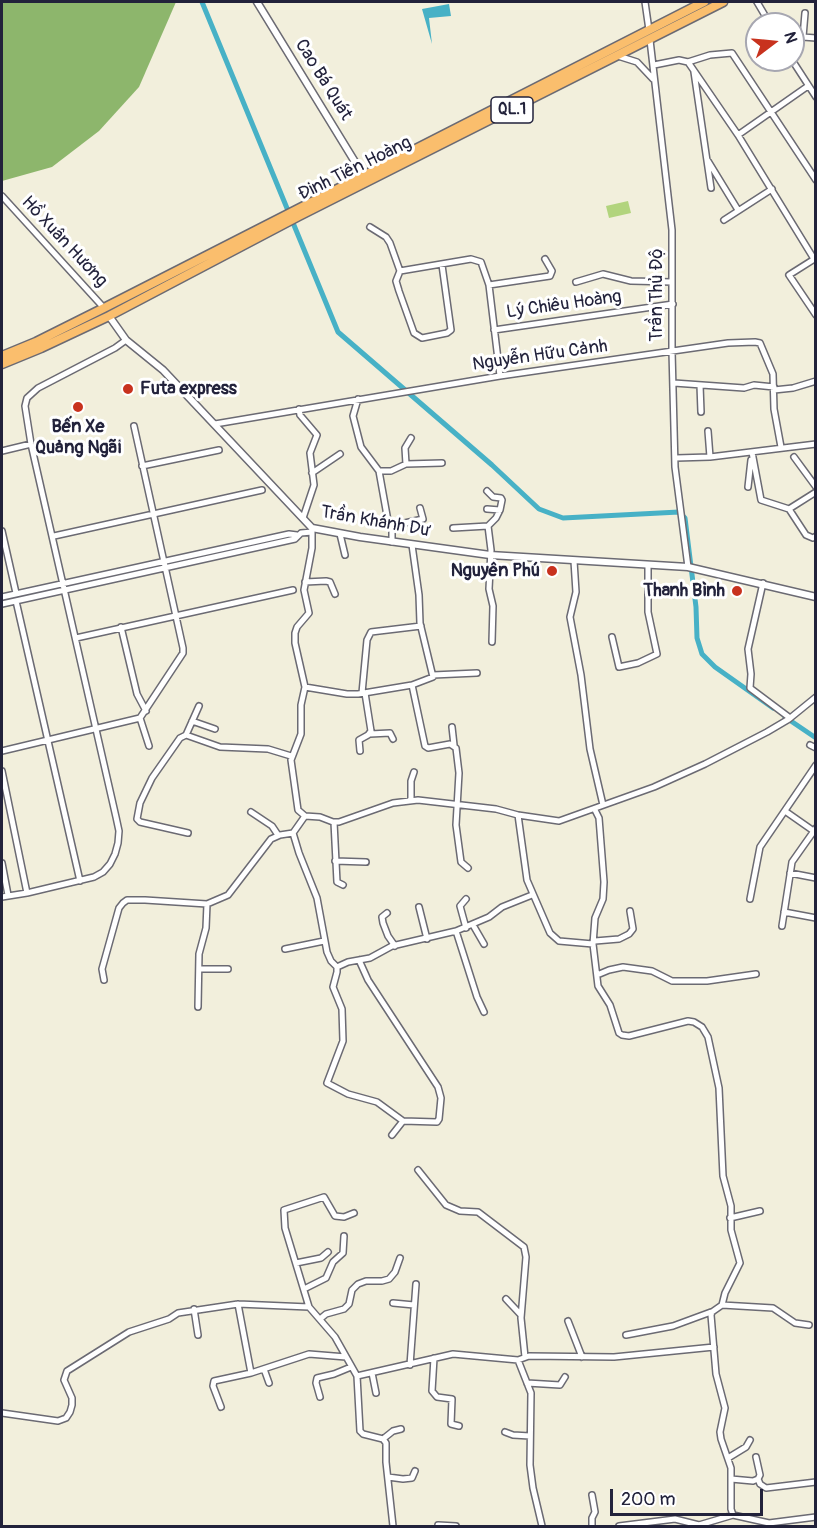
<!DOCTYPE html>
<html>
<head>
<meta charset="utf-8">
<style>
  body { margin:0 }
  #map { position:relative; width:817px; height:1528px; overflow:hidden; background:#f2efdc; font-family:Pangolin,sans-serif }
  canvas { display:block }
  .frame { position:absolute; inset:0; border:3px solid #22223b; pointer-events:none }
  .north { position:absolute; left:745px; top:12px; width:60px; height:60px; box-sizing:border-box; background:#fff; border:2px solid #a7a7b1; border-radius:50%; rotate:74deg; font-size:16px; font-weight:700; line-height:24px; text-align:center; color:#22223b }
  .north::after { content:''; display:block; margin:auto; width:21px; height:27px; background:#c8321e; clip-path:polygon(50% 0,100% 100%,50% 72%,0 100%) }
  .scale { position:absolute; left:610px; top:1489px; width:153px; height:27px; box-sizing:border-box; border:3px solid #22223b; border-top:0; padding-left:8px; font-size:18px; line-height:21px; white-space:nowrap; color:#22223b; -webkit-text-stroke:4px #fff; paint-order:stroke }
</style>
</head>
<body>
<div id="map">
<canvas width="817" height="1528"></canvas>
<div class="frame"></div>
<div class="north">N</div>
<div class="scale">200 m</div>
</div>
<script>
const c = document.querySelector('canvas').getContext('2d');
c.lineJoin = 'round';
function paint(path, color) { c.fillStyle = color; c.fill(path, 'evenodd'); }
const shape = rows => new Path2D(rows.map(r => 'M' + r).join(''));
function strokePath(path, color, width, dash) { c.strokeStyle = color; c.lineWidth = width; c.lineCap = dash ? 'butt' : 'round'; c.setLineDash(dash || []); c.stroke(path); }
function label(font, color, halo, rows, align = 'center') {
  c.font = font + ' Pangolin,sans-serif'; c.lineWidth = 6; c.setLineDash([]); c.textBaseline = 'middle'; c.strokeStyle = halo; c.fillStyle = color; for (const [text, x, y, turn = 0] of rows) {
    c.save(); c.translate(x, y); c.rotate((+turn || 0) * Math.PI / 180); c.textAlign = isNaN(turn) ? turn : align; if (halo) c.strokeText(text, 0, 0); c.fillText(text, 0, 0); c.restore();
  }
}
paint(shape([
  [628,201,631,213,609,218,606,206]
]), '#b2d47d');
paint(shape([
  [2,2,176,2,139,87,99,131,52,167,2,181]
]), '#8db66c');
paint(shape([
  [449,4,451,16,429,18,432,44,422,9]
]), '#47b1c6');
strokePath(shape([
  [202,2,338,332,492,465,539,509,563,518,679,512,685,518,696,607,697,638,702,654,715,667,773,708],
  [785,717,816,738]
]), '#47b1c6', 5);
const minor = shape([
  [645,2,649,30],
  [757,2,770,24],
  [803,37,805,13],
  [793,39,803,37,816,38],
  [650,40,672,230,672,351,675,467,688,567],
  [618,56,637,62,653,79],
  [792,60,816,97],
  [688,62,710,55,732,53,816,180],
  [654,65,679,60,688,62,738,135,814,259],
  [694,72,711,188],
  [738,135,808,86],
  [708,161,738,210],
  [2,196,104,308],
  [724,220,772,189],
  [370,227,386,237,390,243,400,271,396,281,399,291,414,333,422,338,447,333,451,330,442,265],
  [816,258,789,275,816,315],
  [400,271,471,259,481,262,489,285,500,376],
  [576,282,603,274,631,281,672,282],
  [489,285,550,276,552,271,545,259],
  [494,330,673,304],
  [674,383,744,388,754,385,774,387],
  [700,385,701,412],
  [774,390,793,388,816,381],
  [358,399,353,416,361,447,379,471,388,521,392,528,392,542],
  [299,409,300,415,317,435,310,453,314,485,303,518],
  [215,424,500,376,728,343,755,342,760,343,773,374,774,409,781,447],
  [708,431,710,457],
  [2,451,31,444],
  [752,452,761,500,789,509],
  [794,457,816,487],
  [676,458,710,457,816,444],
  [406,464,405,448,411,438],
  [142,466,219,450],
  [379,471,391,471,406,464,442,463],
  [312,473,340,454],
  [748,487,751,460],
  [487,491,493,497,501,498,502,500,500,510,496,518,488,526,491,550,489,589,493,606,492,642],
  [816,492,789,509,806,535,813,538,816,536],
  [487,509,500,510],
  [391,526,423,519,420,508],
  [312,528,312,548,304,590,309,613,297,627,295,633,295,643,305,687,301,705,301,734,291,760,298,810,305,816,320,817,333,822,339,822,393,803,418,800,496,809,518,815,559,821,654,787,705,764,767,732,789,719,816,697],
  [453,528,488,526],
  [2,531,16,593],
  [340,534,345,555],
  [54,536,262,490],
  [574,561,576,592,570,617,581,675,590,749,603,805],
  [305,582,326,581,330,582,335,594],
  [763,583,748,649,751,674,750,688,790,718],
  [2,597,289,534,297,535],
  [16,601,80,881],
  [2,604,295,539,301,533,312,532],
  [121,627,137,694,146,711],
  [612,637,619,667,638,663,657,654,648,612,648,565],
  [76,638,293,590],
  [433,675,477,673],
  [412,685,425,746,428,748,450,744,456,748,459,773,456,825,461,862,468,868],
  [305,687,347,694,358,694,412,685,433,677,420,623,419,595,412,545],
  [362,693,367,640,371,632,421,626],
  [140,718,149,746],
  [192,721,215,729],
  [452,727,454,745],
  [370,734,390,733,393,739],
  [186,735,220,747,268,749,291,756],
  [810,745,816,748],
  [2,751,140,718,183,653,183,648,134,426],
  [360,751,359,740,368,735,371,731,365,693],
  [2,771,27,893],
  [411,800,411,781,414,772],
  [595,810,599,818,604,882,603,899,595,918,593,944,598,986,610,1005,619,1033,622,1035,629,1036,688,1021,694,1022,702,1027,708,1037,719,1088,723,1176,731,1206,731,1230,740,1263,725,1293,722,1305,712,1312,711,1315,716,1374,725,1408,720,1432,721,1439,731,1468,731,1509,733,1515,769,1523,816,1517],
  [785,811,815,832],
  [251,812,272,826,278,835],
  [518,815,527,880,550,933,559,941,593,944],
  [334,822,337,882,343,885],
  [188,833,140,822,137,819,140,803,152,778,180,738,186,735,199,706],
  [293,833,299,853,317,898,327,952,331,961,337,967,348,962,370,958,392,946,456,931,489,917,502,907,532,895],
  [335,861,366,862],
  [2,863,8,895],
  [790,873,816,878],
  [2,897,27,893,94,877,103,872,110,864,115,854,118,843,119,831,116,817,31,444,25,406,27,398,38,388,115,348,126,340],
  [750,899,760,847,816,765],
  [419,907,427,939],
  [784,912,816,918],
  [387,913,382,917,383,923,388,936,395,946],
  [473,925,484,944],
  [782,926,792,862,816,828],
  [466,928,460,906,466,899],
  [456,931,477,997,484,1012],
  [595,941,619,939,629,934,633,929,630,911],
  [285,949,324,941],
  [337,967,337,972,333,987,342,1009,343,1041,327,1083,348,1094,377,1102,403,1121,437,1122,439,1119,441,1098,438,1087,368,980,359,960],
  [199,969,228,969],
  [597,975,609,970,623,967,652,971,672,981,707,981,756,974],
  [104,980,102,969,119,908,123,903,127,900,145,900,207,904,228,895,271,839,280,835,293,833,305,816],
  [198,1007,199,954,206,928,207,904],
  [392,1135,403,1121],
  [418,1170,446,1205,460,1211,478,1212,524,1247,526,1257,521,1318,525,1357],
  [730,1218,760,1211],
  [296,1263,321,1258,328,1252],
  [304,1289,326,1278,333,1262,343,1253,344,1236],
  [506,1299,521,1315],
  [393,1303,414,1305],
  [238,1304,251,1373],
  [722,1305,773,1308,795,1323,809,1325],
  [309,1307,285,1228,284,1210,324,1197,335,1216,344,1217,354,1213],
  [194,1309,198,1335],
  [320,1319,326,1314,344,1309,349,1304,352,1290,358,1284,366,1281,382,1281,389,1279,395,1272,400,1258],
  [568,1321,582,1357],
  [626,1335,673,1326,711,1312],
  [434,1358,432,1391,437,1397,452,1399,451,1424,459,1426],
  [518,1360,531,1393,530,1465,533,1488,542,1526],
  [410,1365,416,1284],
  [264,1369,269,1383],
  [372,1373,376,1393],
  [357,1376,360,1431,363,1434,383,1439,386,1443,386,1462,393,1526],
  [527,1383,560,1385,565,1377],
  [320,1397,316,1383,317,1378,334,1374,351,1367],
  [221,1407,213,1386,214,1381,251,1373,309,1354,346,1357],
  [2,1413,58,1421,66,1418,70,1412,72,1405,72,1398,64,1380,67,1371,129,1332,169,1319,178,1313,238,1304,309,1307,335,1337,357,1376,453,1354,518,1360,529,1356,614,1357,714,1347],
  [505,1432,513,1435,530,1436],
  [383,1439,393,1431,401,1429],
  [728,1458,746,1447,750,1440],
  [388,1477,403,1479,412,1478,415,1471],
  [731,1479,753,1481,758,1479,760,1475,756,1457],
  [758,1479,760,1484,766,1488,816,1482],
  [438,1525,456,1526],
  [592,1526,592,1518,595,1512,592,1495],
  [619,1526,675,1519,699,1525,733,1515]
]);
const tertiary = shape([
  [257,2,363,175],
  [109,316,126,340,163,370,312,528,360,537,490,555,688,567,816,597]
]);
const trunk = shape([
  [2,356,36,342,104,308,704,2],
  [2,364,41,348,109,316,299,216,723,2]
]);
strokePath(minor, '#6b6a73', 8);
strokePath(tertiary, '#6b6a73', 9);
strokePath(trunk, '#6b6a73', 11);
strokePath(minor, '#fff', 5);
strokePath(tertiary, '#fff', 6);
strokePath(trunk, '#fabe6d', 8);
for (const [x, y, r, color] of [
  [128,389,6,"#c8321e"],
  [78,407,6,"#c8321e"],
  [552,571,6,"#c8321e"],
  [737,591,6,"#c8321e"]
]) { const dot = new Path2D(); dot.arc(x, y, r, 0, 2 * Math.PI); c.fillStyle = color; c.fill(dot); strokePath(dot, '#fff', 2); }
for (const [x, y, w] of [
  [512,110,42]
]) { const box = new Path2D(); box.roundRect(x - w / 2, y - 13, w, 26, 4.5); c.fillStyle = '#fff'; c.fill(box); strokePath(box, '#22223b', 1.5); }
label('bold 16px', '#22223b', null, [
  ["QL.1",512,110]
]);
label('18px', '#22223b', '#fff', [
  ["Cao Bá Quát",323,80,58],
  ["Đinh Tiên Hoàng",355,169,-26],
  ["Hồ Xuân Hương",64,242,47],
  ["Trần Thủ Độ",657,295,-90],
  ["Lý Chiêu Hoàng",564,305,-8],
  ["Nguyễn Hữu Cảnh",540,356,-8],
  ["Trần Khánh Dư",375,522,10]
]);
label('bold 18px', '#22223b', '#fff', [
  ["Futa express",140,389,"left"],
  ["Bến Xe",78,427,"center"],
  ["Quảng Ngãi",78,448,"center"],
  ["Nguyên Phú",540,571],
  ["Thanh Bình",725,591]
], 'right');
</script>
</body>
</html>
